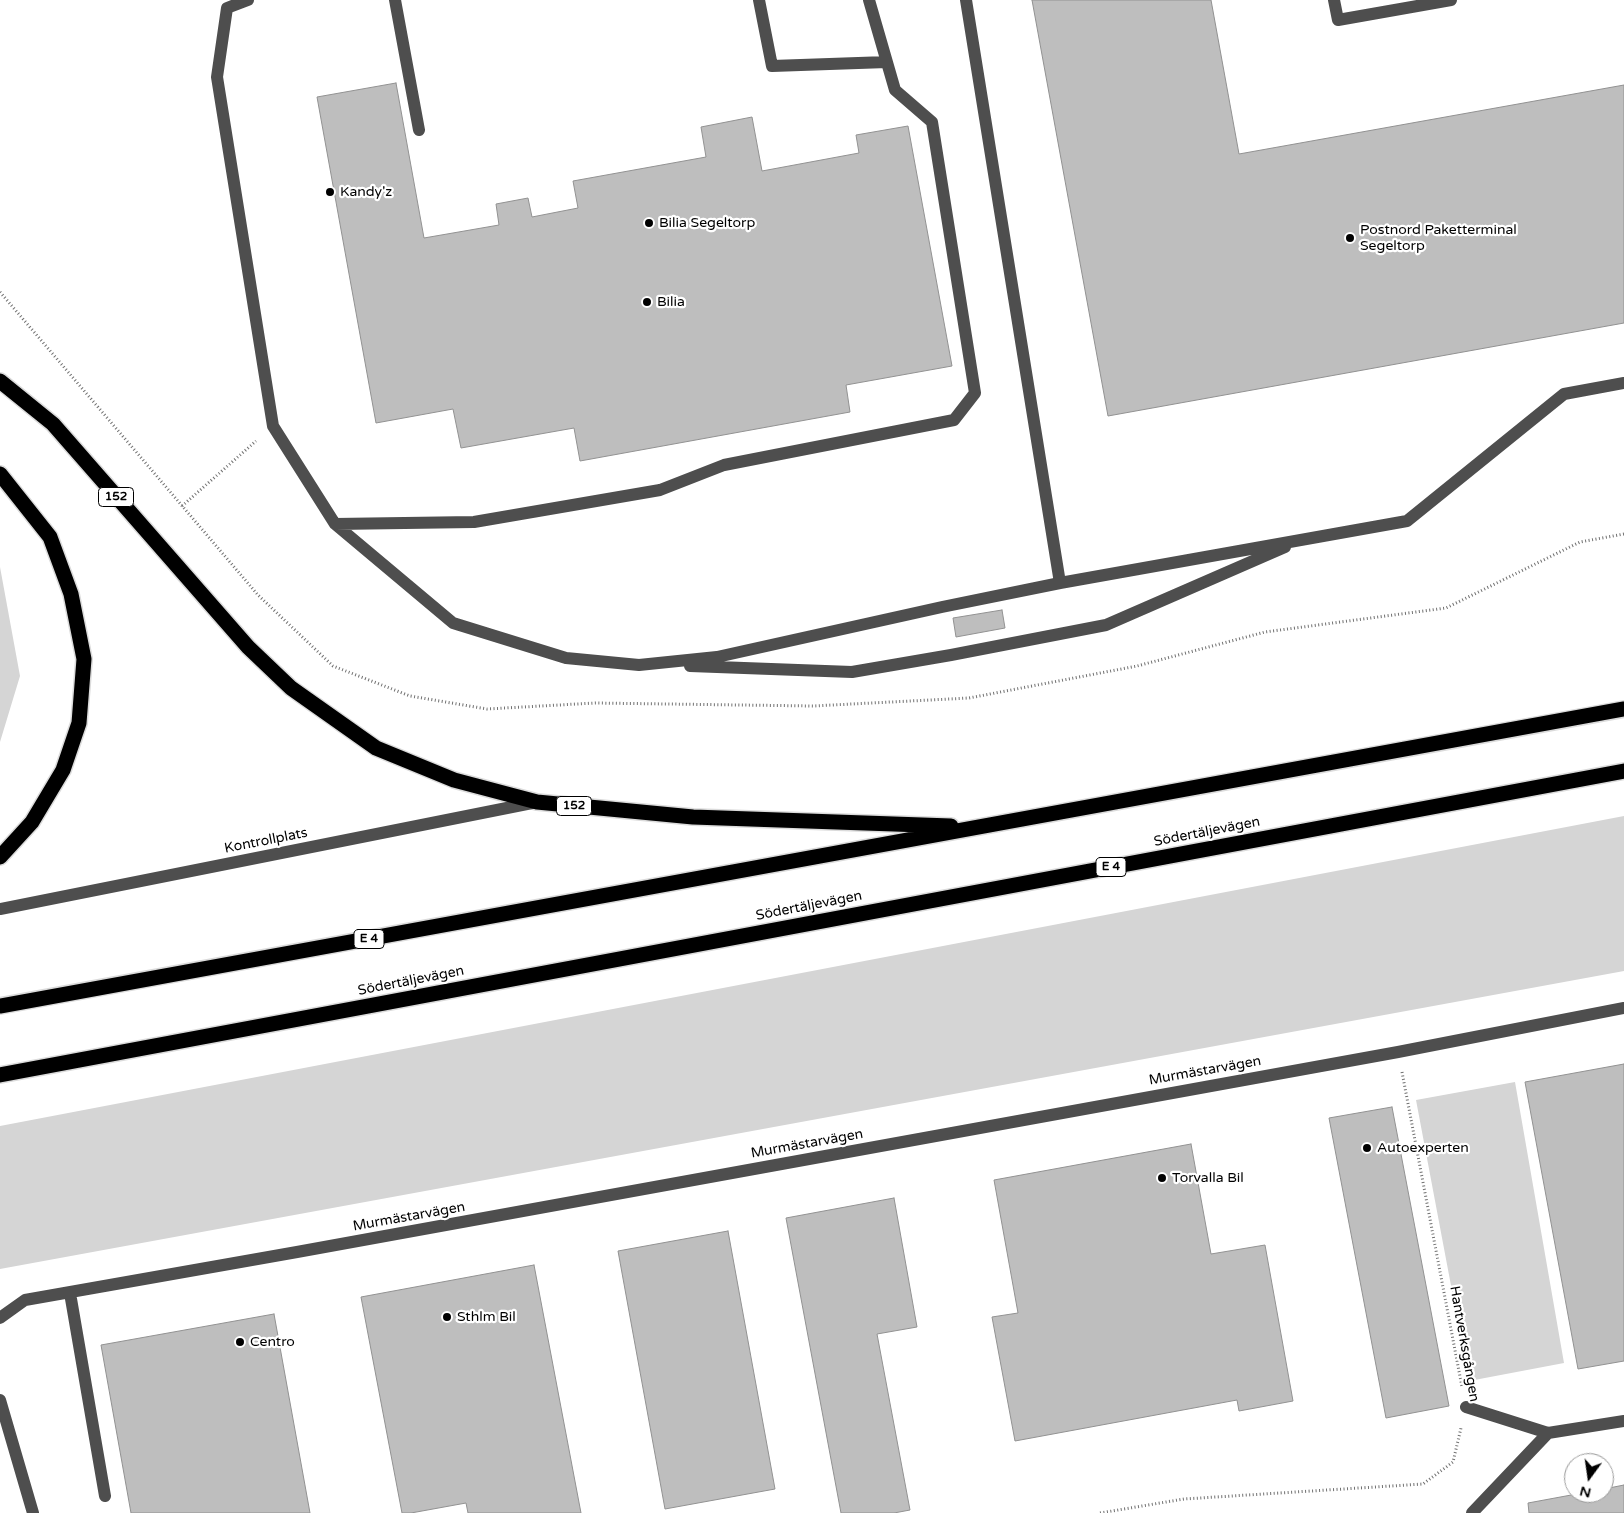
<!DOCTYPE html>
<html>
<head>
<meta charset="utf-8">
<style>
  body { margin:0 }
  #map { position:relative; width:1624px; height:1513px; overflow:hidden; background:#fff; font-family:"Varela Round",sans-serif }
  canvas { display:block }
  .north { position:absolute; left:1564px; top:1453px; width:50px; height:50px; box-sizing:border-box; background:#fff; border:1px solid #999; border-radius:50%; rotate:194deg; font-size:14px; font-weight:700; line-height:20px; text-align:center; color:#000 }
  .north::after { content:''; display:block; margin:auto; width:18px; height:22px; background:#000; clip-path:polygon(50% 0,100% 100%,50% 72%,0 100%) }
</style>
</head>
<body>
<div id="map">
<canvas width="1624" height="1513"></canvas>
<div class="north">N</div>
</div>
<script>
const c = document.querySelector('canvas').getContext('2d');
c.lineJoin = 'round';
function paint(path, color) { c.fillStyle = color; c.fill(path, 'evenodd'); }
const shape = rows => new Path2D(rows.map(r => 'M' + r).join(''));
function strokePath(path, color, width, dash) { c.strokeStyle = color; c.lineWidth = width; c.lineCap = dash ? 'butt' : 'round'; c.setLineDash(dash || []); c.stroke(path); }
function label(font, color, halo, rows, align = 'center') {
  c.font = font + ' "Varela Round",sans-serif'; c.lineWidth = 4.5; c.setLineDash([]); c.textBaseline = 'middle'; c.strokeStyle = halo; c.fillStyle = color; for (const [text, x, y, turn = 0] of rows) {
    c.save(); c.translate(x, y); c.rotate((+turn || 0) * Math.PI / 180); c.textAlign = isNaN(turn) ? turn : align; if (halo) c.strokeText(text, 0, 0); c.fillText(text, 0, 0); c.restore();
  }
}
paint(shape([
  [0,567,20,676,0,742],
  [1624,816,1624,971,0,1269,0,1126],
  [1515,1082,1564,1363,1469,1381,1416,1100]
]), '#d5d5d5');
const building = shape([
  [1032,0,1211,0,1239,154,1624,85,1624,323,1108,416,1032,0],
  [396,83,424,238,499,225,496,204,528,198,532,217,578,208,573,181,706,157,701,127,752,117,762,171,859,153,856,135,908,126,952,366,846,385,850,412,580,461,574,428,461,448,453,409,376,423,317,97,396,83],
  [1002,610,1005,628,956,637,953,618,1002,610],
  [1624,1064,1624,1361,1578,1369,1525,1082,1624,1064],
  [1392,1107,1449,1406,1386,1418,1329,1118,1392,1107],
  [1191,1144,1211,1254,1265,1245,1293,1401,1239,1411,1237,1400,1015,1441,992,1317,1018,1313,994,1180,1191,1144],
  [894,1198,917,1327,877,1334,910,1510,894,1513,841,1513,786,1218,894,1198],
  [728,1231,775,1489,665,1509,618,1251,728,1231],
  [534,1265,581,1513,468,1513,466,1503,411,1513,402,1513,361,1297,534,1265],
  [274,1314,310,1513,131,1513,101,1345,274,1314],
  [1624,1485,1624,1513,1529,1513,1528,1503,1582,1493,1604,1493,1604,1489,1624,1485]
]);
paint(building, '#bebebe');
strokePath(building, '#929292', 1);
const highway = shape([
  [0,381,53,424,248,647,291,688,376,748,454,780,537,802,693,817,951,826],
  [0,474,50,537,71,594,84,659,79,723,63,770,32,822,0,857],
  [0,1006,1624,709],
  [0,1075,1624,771]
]);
strokePath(highway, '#dbdbdb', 18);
strokePath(shape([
  [0,292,258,595,333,666,410,696,487,709,595,703,813,706,969,698,1137,666,1265,632,1446,608,1580,542,1624,534],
  [182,506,256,441],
  [1402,1072,1462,1387],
  [1100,1513,1184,1499,1423,1484,1453,1462,1461,1428]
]), '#707070', 3, [1, 2.5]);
strokePath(shape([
  [248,0,227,8,217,77,273,426,335,524,453,623,566,658,639,665,717,657,942,607,1060,583,1407,521,1564,394,1624,383],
  [395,0,419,130],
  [759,0,772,66,887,62],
  [966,0,1060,583],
  [1334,0,1338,20,1451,0],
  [335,524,474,522,660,490,724,465,954,420,975,393,932,122,895,90,869,0],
  [690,666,852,672,951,655,1106,625,1285,547],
  [0,909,537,802],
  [70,1293,105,1496],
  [0,1318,25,1300,297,1252,1398,1052,1624,1008],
  [0,1400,33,1513],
  [1466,1407,1548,1433],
  [1472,1513,1548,1433,1624,1421]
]), '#4e4e4e', 12);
strokePath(highway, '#000', 15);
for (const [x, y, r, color] of [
  [330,192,5,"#000"],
  [649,223,5,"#000"],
  [1350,238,5,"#000"],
  [647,302,5,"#000"],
  [1367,1148,5,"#000"],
  [1162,1178,5,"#000"],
  [447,1317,5,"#000"],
  [240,1342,5,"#000"]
]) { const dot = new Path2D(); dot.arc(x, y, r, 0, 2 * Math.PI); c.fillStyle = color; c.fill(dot); strokePath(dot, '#fff', 2); }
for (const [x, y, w] of [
  [116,497,35],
  [574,806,35],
  [1111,867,30],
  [369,939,30]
]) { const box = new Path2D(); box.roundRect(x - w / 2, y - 9.5, w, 19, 4); c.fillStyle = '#fff'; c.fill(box); strokePath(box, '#000', 1); }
label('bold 12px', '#000', null, [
  ["152",116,497],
  ["152",574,806],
  ["E 4",1111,867],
  ["E 4",369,939]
]);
label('14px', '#000', '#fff', [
  ["Kandy'z",340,192],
  ["Bilia Segeltorp",659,223],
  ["Postnord Paketterminal",1360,230],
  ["Segeltorp",1360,246],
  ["Bilia",657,302],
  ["Autoexperten",1377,1148],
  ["Torvalla Bil",1172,1178],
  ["Sthlm Bil",457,1317],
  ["Centro",250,1342]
], 'left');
label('14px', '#000', '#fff', [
  ["Södertäljevägen",1207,832,-11],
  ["Kontrollplats",266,841,-11],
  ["Södertäljevägen",809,906,-11],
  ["Södertäljevägen",411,981,-11],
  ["Murmästarvägen",1205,1071,-10],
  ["Murmästarvägen",807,1144,-10],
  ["Murmästarvägen",409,1217,-10],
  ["Hantverksgången",1464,1344,80]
]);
</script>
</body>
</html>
